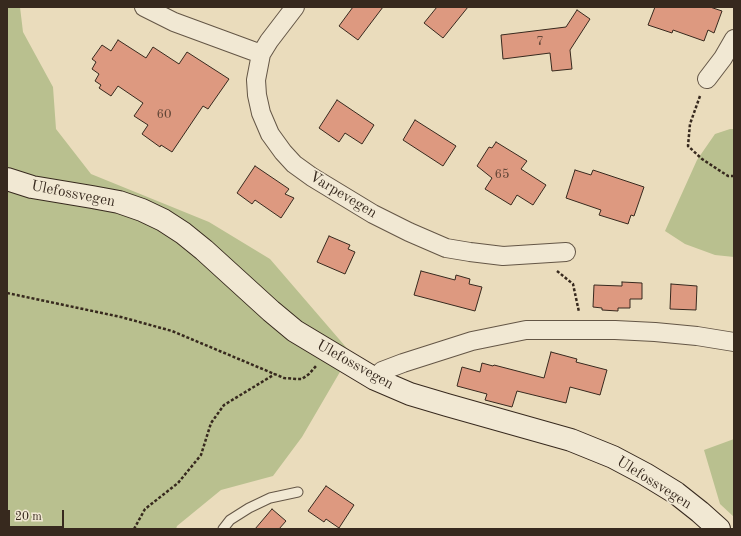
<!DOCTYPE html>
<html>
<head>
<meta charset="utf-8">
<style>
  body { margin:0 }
  #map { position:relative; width:741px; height:536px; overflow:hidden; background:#eadcbc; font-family:"Old Standard TT",serif }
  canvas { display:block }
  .frame { position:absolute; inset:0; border:8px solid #37291e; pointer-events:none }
  .scale { position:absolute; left:8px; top:510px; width:56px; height:18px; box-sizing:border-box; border:2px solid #37291e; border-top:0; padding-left:5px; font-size:12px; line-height:14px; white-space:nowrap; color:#37291e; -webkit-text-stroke:3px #f1e8d3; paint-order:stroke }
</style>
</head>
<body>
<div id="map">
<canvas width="741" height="536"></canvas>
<div class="frame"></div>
<div class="scale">20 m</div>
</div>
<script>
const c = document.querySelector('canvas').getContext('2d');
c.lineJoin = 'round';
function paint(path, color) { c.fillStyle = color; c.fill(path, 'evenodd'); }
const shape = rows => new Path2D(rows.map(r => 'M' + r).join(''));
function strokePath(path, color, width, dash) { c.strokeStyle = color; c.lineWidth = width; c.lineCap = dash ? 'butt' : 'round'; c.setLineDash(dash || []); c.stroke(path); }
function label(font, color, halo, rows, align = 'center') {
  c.font = font + ' "Old Standard TT",serif'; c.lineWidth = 3.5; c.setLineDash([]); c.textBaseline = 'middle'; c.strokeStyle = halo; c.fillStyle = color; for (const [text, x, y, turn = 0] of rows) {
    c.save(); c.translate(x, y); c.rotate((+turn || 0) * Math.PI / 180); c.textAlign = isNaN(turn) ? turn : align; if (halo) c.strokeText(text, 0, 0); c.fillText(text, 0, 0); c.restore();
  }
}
paint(shape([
  [7,7,20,7,23,32,53,87,56,129,91,174,209,222,270,259,351,353,302,437,273,476,221,490,177,526,176,529,7,529],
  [730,129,734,129,734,257,715,255,685,244,665,231,697,160,715,134],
  [734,439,734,517,720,504,704,450]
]), '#b9c08f');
const building = shape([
  [353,7,383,7,358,40,339,26,353,7],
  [437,7,468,7,443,38,424,23,437,7],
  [655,7,710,7,722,11,714,33,708,30,704,41,673,30,672,33,648,25,655,7],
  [577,10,590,19,570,50,572,69,552,71,550,53,503,59,501,35,566,27,577,10],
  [118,40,146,58,153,47,179,64,187,52,229,79,208,109,203,106,172,152,161,145,160,147,142,134,148,125,134,116,143,103,118,86,111,96,99,88,101,85,95,81,99,74,92,69,96,62,92,59,102,45,111,51,118,40],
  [337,100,374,125,362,144,345,133,339,142,319,128,337,100],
  [415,120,456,146,443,166,403,140,415,120],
  [496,142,527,161,521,169,546,185,533,205,517,195,511,205,485,189,492,178,477,166,489,147,492,148,496,142],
  [255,166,289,189,285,194,294,198,281,218,255,200,252,204,237,193,255,166],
  [575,170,591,175,593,170,644,187,634,216,631,215,628,224,599,215,601,210,566,198,575,170],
  [329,236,350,245,348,249,355,252,345,274,317,262,329,236],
  [421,271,455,280,456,275,470,279,469,284,482,287,475,311,414,295,421,271],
  [622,282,642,283,642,299,630,299,630,308,618,308,618,311,602,310,602,308,593,307,594,285,622,286,622,282],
  [671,284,697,286,696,310,670,309,671,284],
  [551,352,577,359,576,362,607,370,600,395,570,387,566,403,517,391,512,407,485,400,487,394,457,386,462,367,480,372,482,363,493,366,494,365,544,378,551,352],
  [326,486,354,505,339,528,326,519,324,522,308,511,326,486],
  [272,509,286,521,279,529,255,529,272,509]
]);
paint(building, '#dd9980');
strokePath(building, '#37291e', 1);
const lane = shape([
  [223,529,230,520,249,508,270,498,298,492]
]);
const street = shape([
  [144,7,174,22,261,54],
  [295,7,269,41,261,54,256,80,257,95,261,113,270,134,283,152,294,164,312,177,373,214,409,232,446,248,470,252,503,256,566,252],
  [707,79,723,58,734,39],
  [375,379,382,371,403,363,472,341,526,330,615,330,655,332,697,336,734,342]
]);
const secondary = shape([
  [7,179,32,187,92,197,119,202,142,210,163,220,183,233,204,250,271,311,295,331,375,379,410,394,447,405,571,440,613,457,645,474,676,493,700,512,719,529]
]);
strokePath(lane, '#645646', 11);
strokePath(street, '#645646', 20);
strokePath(secondary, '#37291e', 24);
strokePath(shape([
  [700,96,690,124,688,146,702,159,728,176,734,176],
  [557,271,573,284,579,312],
  [7,293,121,317,172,331,284,378,297,379,302,379,309,374,316,366],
  [134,529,145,509,178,483,201,455,211,423,224,405,275,374]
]), '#37291e', 2.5, [3, 2]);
strokePath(lane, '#f1e8d3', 9);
strokePath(street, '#f1e8d3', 18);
strokePath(secondary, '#f1e8d3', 22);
label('13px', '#604536', null, [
  ["7",540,42],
  ["60",164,115],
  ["65",502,175]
]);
label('15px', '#37291e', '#f1e8d3', [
  ["Ulefossvegen",73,194,11],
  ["Varpevegen",343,195,31],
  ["Ulefossvegen",355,365,29],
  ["Ulefossvegen",654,483,32]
]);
</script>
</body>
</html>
